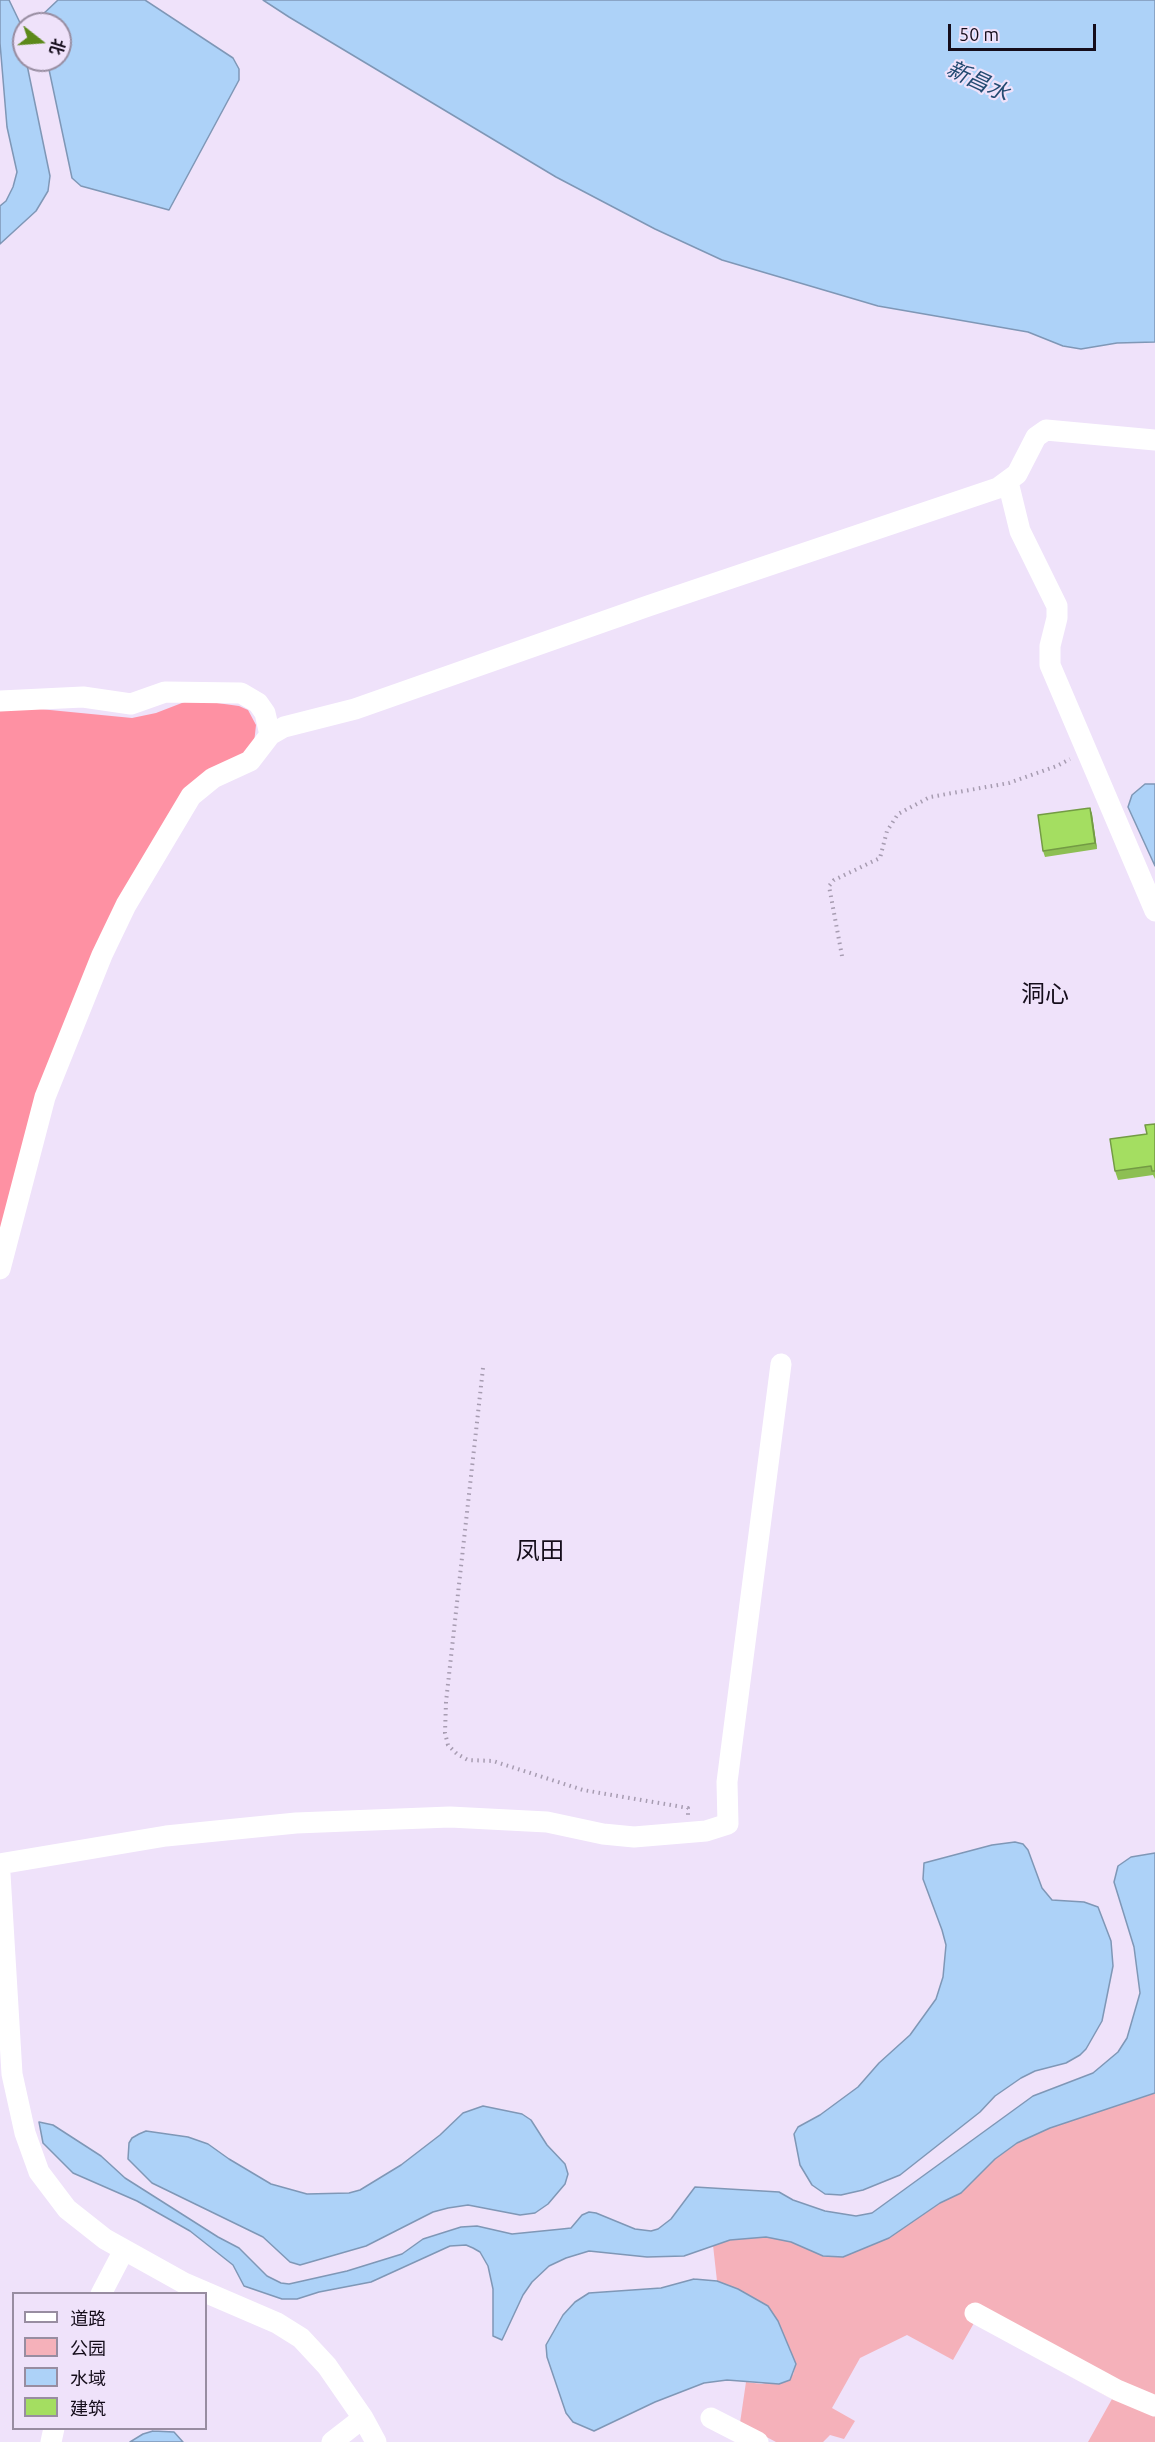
<!DOCTYPE html>
<html>
<head>
<meta charset="utf-8">
<style>
  body { margin:0 }
  #map { position:relative; width:1155px; height:2442px; overflow:hidden; background:#efe2fa; font-family:Ubuntu,"Noto Sans SC",sans-serif }
  canvas { display:block }
  .legend { position:absolute; left:12px; top:2292px; width:195px; height:138px; box-sizing:border-box; background:#efe2fa; border:2px solid #988da1; margin:0; padding:8px 10px; list-style:none; font-size:18px; color:#150d1b }
  .legend li { display:flex; align-items:center; gap:12px; height:30px }
  .legend b { width:30px; border:2px solid #988da1 }
  .north { position:absolute; left:12px; top:12px; width:60px; height:60px; box-sizing:border-box; background:#efe2fa; border:2px solid #988da1; border-radius:50%; rotate:107deg; font-size:16px; font-weight:700; line-height:24px; text-align:center; color:#150d1b }
  .north::after { content:''; display:block; margin:auto; width:21px; height:27px; background:#5c891a; clip-path:polygon(50% 0,100% 100%,50% 72%,0 100%) }
  .scale { position:absolute; left:948px; top:24px; width:148px; height:27px; box-sizing:border-box; border:3px solid #150d1b; border-top:0; padding-left:8px; font-size:18px; line-height:21px; white-space:nowrap; color:#150d1b; -webkit-text-stroke:4px #efe2fa; paint-order:stroke }
</style>
</head>
<body>
<div id="map">
<canvas width="1155" height="2442"></canvas>
<ul class="legend">
<li><b style="height:8px;background:#fff"></b>道路</li>
<li><b style="height:16px;background:#f5b1ba"></b>公园</li>
<li><b style="height:16px;background:#add2f8"></b>水域</li>
<li><b style="height:16px;background:#a4de61"></b>建筑</li>
</ul>
<div class="north">北</div>
<div class="scale">50 m</div>
</div>
<script>
const c = document.querySelector('canvas').getContext('2d');
c.lineJoin = 'round';
function paint(path, color) { c.fillStyle = color; c.fill(path, 'evenodd'); }
const shape = rows => new Path2D(rows.map(r => 'M' + r).join(''));
function strokePath(path, color, width, dash) { c.strokeStyle = color; c.lineWidth = width; c.lineCap = dash ? 'butt' : 'round'; c.setLineDash(dash || []); c.stroke(path); }
function label(font, color, halo, rows, align = 'center') {
  c.font = font + ' Ubuntu,"Noto Sans SC",sans-serif'; c.lineWidth = 4.5; c.setLineDash([]); c.textBaseline = 'middle'; c.strokeStyle = halo; c.fillStyle = color; for (const [text, x, y, turn = 0] of rows) {
    c.save(); c.translate(x, y); c.rotate((+turn || 0) * Math.PI / 180); c.textAlign = isNaN(turn) ? turn : align; if (halo) c.strokeText(text, 0, 0); c.fillText(text, 0, 0); c.restore();
  }
}
paint(shape([
  [1155,2093,1155,2442,1088,2442,1112,2399,974,2323,953,2360,907,2335,860,2358,832,2408,855,2421,844,2439,830,2435,823,2442,776,2442,740,2423,746,2382,762,2384,793,2375,796,2364,738,2289,717,2281,713,2245,730,2240,766,2237,791,2242,823,2256,843,2257,889,2238,940,2203,961,2193,995,2159,1017,2143,1050,2128]
]), '#f5b1ba');
paint(shape([
  [195,700,239,706,248,710,256,725,254,743,245,756,196,782,81,986,0,1248,0,707,9,706,132,718,156,713,187,701]
]), '#fe91a3');
const water = shape([
  [0,0,9,0,24,31,24,60,26,60,50,176,48,191,36,211,0,244,0,206,6,201,13,187,17,172,7,127,0,43,0,0],
  [58,0,145,0,233,58,239,69,239,80,169,210,81,186,72,178,47,60,60,60,60,24,40,24,40,17,58,0],
  [263,0,1155,0,1155,342,1117,343,1081,349,1063,346,1028,332,878,306,722,260,655,229,556,177,289,17,263,0],
  [1145,784,1155,784,1155,866,1128,807,1132,795,1145,784],
  [1015,1842,1023,1844,1028,1850,1042,1888,1052,1900,1084,1902,1098,1907,1111,1941,1113,1966,1102,2021,1086,2049,1080,2055,1066,2063,1035,2071,1021,2078,995,2096,980,2112,900,2175,863,2190,841,2195,825,2194,812,2185,800,2165,794,2134,798,2127,820,2115,858,2087,879,2063,910,2035,936,1999,943,1977,946,1945,942,1930,923,1879,924,1863,992,1845,1015,1842],
  [1155,1853,1155,2093,1050,2128,1017,2143,995,2159,961,2193,940,2203,889,2238,843,2257,823,2256,791,2242,766,2237,730,2240,684,2256,647,2257,589,2251,566,2258,549,2266,532,2282,523,2295,502,2340,493,2336,493,2289,488,2266,480,2252,473,2248,466,2245,450,2246,371,2282,319,2292,297,2299,282,2299,244,2286,233,2265,190,2231,137,2201,73,2173,43,2143,39,2122,53,2125,101,2156,125,2178,218,2237,239,2248,267,2276,281,2283,289,2284,347,2271,402,2254,423,2239,461,2227,477,2226,512,2234,562,2229,571,2228,582,2215,589,2212,596,2213,635,2229,651,2231,658,2229,671,2219,695,2187,779,2192,793,2200,825,2211,856,2216,872,2213,1033,2096,1093,2073,1118,2052,1127,2038,1140,1993,1134,1947,1114,1882,1118,1866,1131,1857,1155,1853],
  [483,2106,522,2114,531,2120,547,2145,565,2164,568,2174,565,2184,548,2204,535,2213,520,2215,468,2205,448,2208,433,2212,366,2246,300,2265,290,2262,263,2237,152,2183,128,2159,129,2143,132,2138,139,2134,146,2131,188,2137,208,2144,229,2159,271,2184,307,2194,349,2193,360,2190,401,2165,440,2135,463,2113,483,2106],
  [694,2279,717,2281,738,2289,768,2306,778,2321,796,2364,790,2380,779,2384,727,2380,704,2383,655,2402,594,2431,573,2422,566,2413,547,2357,546,2345,563,2315,575,2302,589,2293,661,2288,694,2279],
  [153,2431,174,2432,183,2442,130,2442,143,2434,153,2431]
]);
paint(water, '#add2f8');
strokePath(water, '#7f97b6', 1.5);
strokePath(shape([
  [842,956,829,886,834,880,880,858,887,831,898,814,930,797,1009,783,1057,766,1070,759],
  [483,1368,446,1702,445,1733,448,1745,457,1754,468,1760,493,1761,583,1790,688,1808,688,1815]
]), '#a79cb1', 4, [1.5, 4.5]);
strokePath(shape([
  [1008,482,1020,531,1057,606,1057,618,1050,646,1050,665,1155,911],
  [0,701,83,697,131,704,165,692,241,693,258,703,265,713,270,735],
  [0,1269,45,1097,102,955,126,905,191,796,213,778,250,761,270,735,284,727,355,709,648,606,998,488,1017,474,1036,437,1046,430,1155,440],
  [0,1864,166,1836,296,1823,450,1817,547,1822,603,1834,634,1837,706,1831,728,1824,727,1782,781,1364],
  [0,1874,12,2074,25,2133,39,2172,67,2209,105,2239,184,2283,277,2323,301,2338,327,2366,363,2418,376,2442],
  [101,2294,124,2250],
  [975,2313,1117,2390,1155,2406],
  [711,2418,758,2442],
  [51,2442,54,2428],
  [332,2442,363,2418]
]), '#fff', 21);
paint(shape([
  [1090,808,1092,814,1097,849,1045,857,1043,851],
  [1155,1124,1155,1179,1153,1175,1118,1180,1115,1171]
]), '#8dbf53');
paint(shape([
  [1090,808,1092,814,1097,849,1095,843]
]), '#739b44');
const building = shape([
  [1090,808,1095,843,1043,851,1038,815,1090,808],
  [1155,1124,1155,1171,1152,1171,1151,1166,1115,1171,1110,1139,1147,1134,1145,1125,1155,1124]
]);
paint(building, '#a4de61');
strokePath(building, '#739b44', 1.5);
label('italic 22px', '#244b72', '#efe2fa', [
  ["新昌水",978,81,25]
]);
label('24px', '#150d1b', '#efe2fa', [
  ["洞心",1045,994],
  ["凤田",540,1551]
]);
</script>
</body>
</html>
